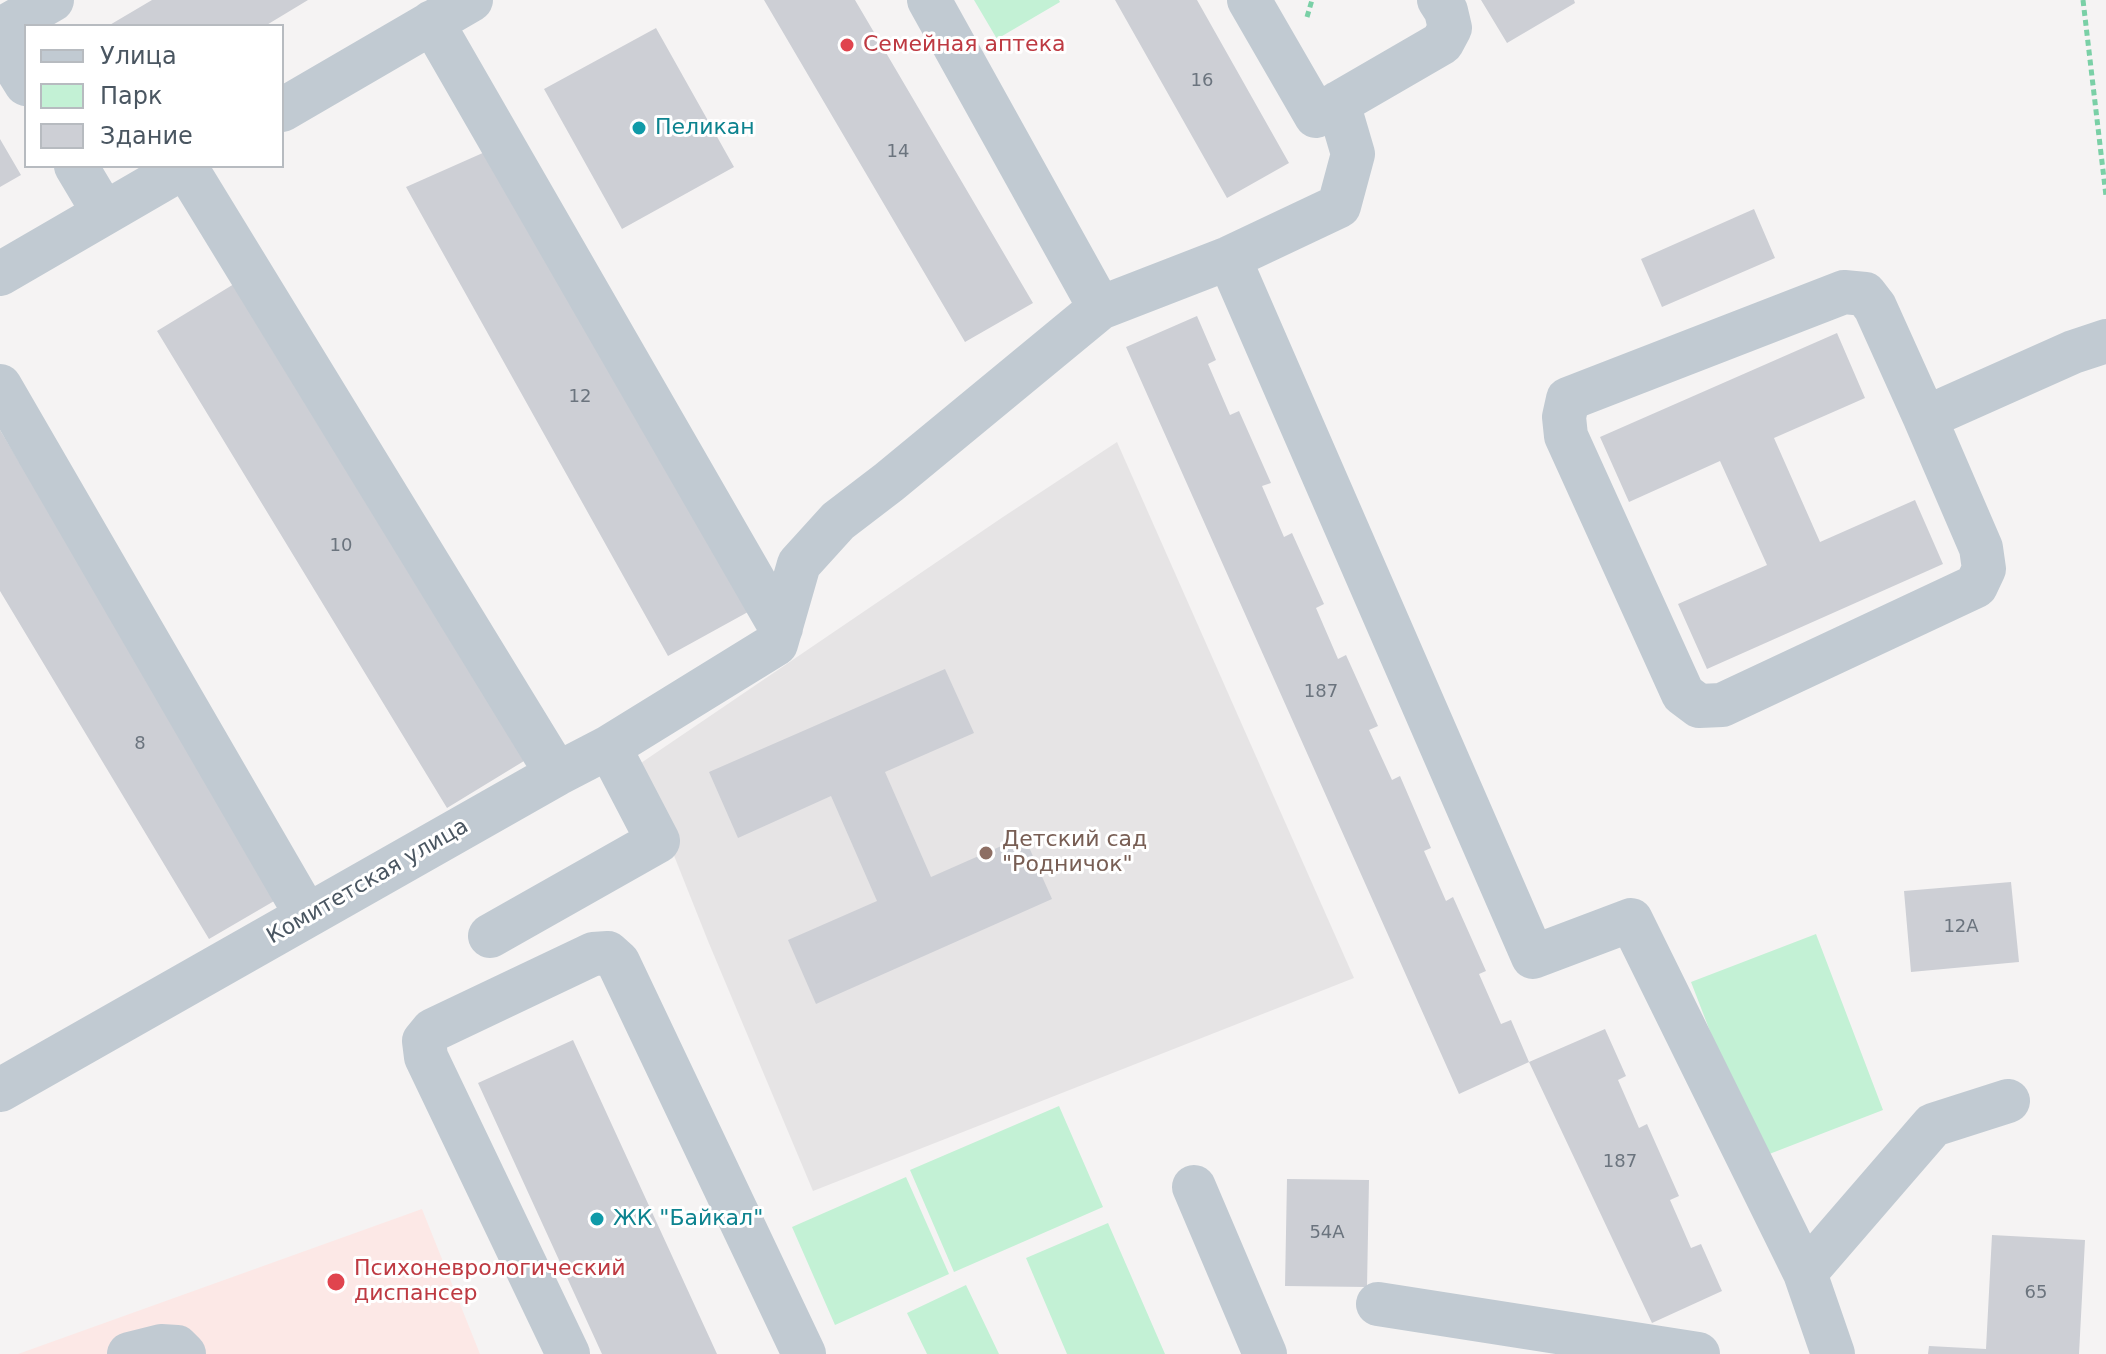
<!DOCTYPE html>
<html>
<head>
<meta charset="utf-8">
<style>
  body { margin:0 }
  #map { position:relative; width:2106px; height:1354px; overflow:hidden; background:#f5f3f3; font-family:"DejaVu Sans",sans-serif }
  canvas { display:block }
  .legend { position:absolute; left:24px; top:24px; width:260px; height:144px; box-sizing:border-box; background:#fff; border:2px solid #b7bbc0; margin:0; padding:10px 14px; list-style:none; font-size:24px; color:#4a5661 }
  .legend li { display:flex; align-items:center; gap:16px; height:40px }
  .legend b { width:40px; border:2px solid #b7bbc0 }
</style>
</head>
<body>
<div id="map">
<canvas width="2106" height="1354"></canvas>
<ul class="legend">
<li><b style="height:10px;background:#c1cad2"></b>Улица</li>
<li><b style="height:22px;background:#c3f1d5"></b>Парк</li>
<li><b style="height:22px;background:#cdcfd5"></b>Здание</li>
</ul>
</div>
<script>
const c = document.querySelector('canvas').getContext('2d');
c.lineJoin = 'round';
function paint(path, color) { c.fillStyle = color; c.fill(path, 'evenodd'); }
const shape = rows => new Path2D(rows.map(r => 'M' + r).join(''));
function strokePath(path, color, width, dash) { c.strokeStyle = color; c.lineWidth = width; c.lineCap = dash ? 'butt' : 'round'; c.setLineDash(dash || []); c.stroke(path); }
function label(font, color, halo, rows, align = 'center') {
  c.font = font + ' "DejaVu Sans",sans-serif'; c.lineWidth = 6; c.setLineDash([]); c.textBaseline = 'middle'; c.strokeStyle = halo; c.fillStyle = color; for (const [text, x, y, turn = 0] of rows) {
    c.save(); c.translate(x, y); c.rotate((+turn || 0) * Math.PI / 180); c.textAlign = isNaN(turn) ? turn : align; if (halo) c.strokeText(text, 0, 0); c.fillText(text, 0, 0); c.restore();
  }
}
paint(shape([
  [1117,442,1354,978,813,1191,708,941,638,765,1003,517]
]), '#e6e4e5');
paint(shape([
  [422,1209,480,1354,18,1354]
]), '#fce8e6');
paint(shape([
  [974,0,1059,0,1060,2,997,39],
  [1816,934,1883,1110,1759,1158,1691,982],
  [1059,1106,1103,1207,954,1272,910,1170],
  [906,1177,949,1274,835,1325,792,1227],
  [1108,1223,1165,1354,1067,1354,1026,1258],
  [966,1285,999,1354,927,1354,907,1313]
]), '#c3f1d5');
paint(shape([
  [152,0,308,0,265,26,108,26],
  [764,0,855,0,1033,303,965,342],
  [1115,0,1197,0,1289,163,1227,198],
  [1481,0,1574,0,1575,3,1507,43],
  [656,28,734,167,622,229,544,89],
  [0,139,21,175,0,187],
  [494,148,757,607,668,656,406,187],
  [1754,209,1775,258,1662,307,1641,259],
  [234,284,524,761,447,808,157,331],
  [1197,316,1216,360,1208,364,1230,415,1239,411,1271,483,1262,486,1284,537,1292,533,1324,604,1316,608,1338,659,1346,655,1378,726,1369,730,1392,780,1400,776,1431,848,1424,851,1446,901,1453,897,1486,971,1479,974,1501,1024,1511,1020,1529,1062,1459,1094,1126,347],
  [1837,333,1865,398,1774,438,1820,542,1915,500,1943,564,1707,669,1678,604,1767,565,1720,461,1629,502,1600,437],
  [0,430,281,897,209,939,0,591],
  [945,669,974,733,885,772,931,877,1024,836,1052,899,816,1004,788,940,877,901,831,796,738,838,709,772],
  [2011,882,2019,962,1911,972,1904,891],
  [1605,1029,1626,1076,1618,1080,1639,1128,1647,1124,1679,1196,1670,1200,1681,1225,1691,1248,1701,1244,1722,1291,1652,1323,1529,1062],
  [573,1040,717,1354,602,1354,478,1083],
  [1287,1179,1369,1180,1367,1287,1285,1286],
  [1992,1235,2085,1240,2079,1354,1928,1354,1929,1346,1986,1349]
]), '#cdcfd5');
strokePath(shape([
  [2083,0,2106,196],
  [1307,17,1312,0]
]), '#7ad0a6', 5, [6, 4]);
strokePath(shape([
  [929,0,1100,308],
  [1249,0,1316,116,1442,43,1450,28,1446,11,1439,0],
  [432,22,781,628],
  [0,30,52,0],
  [0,42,26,84],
  [282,110,471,0],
  [76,166,104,213],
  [185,166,557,774],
  [1229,258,1533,957,1631,920,1805,1273,1833,1354],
  [0,274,186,166],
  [0,386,307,916],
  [1925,418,1981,548,1984,569,1976,586,1722,705,1699,706,1683,694,1566,436,1564,417,1568,399,1844,292,1865,294,1875,307,1925,418,2073,352,2106,341],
  [490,936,658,841,609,747],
  [0,1090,557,774,609,747,776,644,799,564,838,521,889,482,1100,308,1229,258,1339,206,1353,154,1338,103],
  [1194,1187,1265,1354],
  [1805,1273,1933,1125,2008,1101],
  [1378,1304,1698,1354],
  [129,1354,161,1346,177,1347,184,1354],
  [568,1354,426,1057,424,1041,433,1030,593,954,608,953,618,962,804,1354]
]), '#c1cad2', 44);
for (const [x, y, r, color] of [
  [847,45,8,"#e0444e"],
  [639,128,8,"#0f9aa8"],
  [986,853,8,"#8d6e63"],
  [597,1219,8,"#0f9aa8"],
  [336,1282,10,"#e0444e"]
]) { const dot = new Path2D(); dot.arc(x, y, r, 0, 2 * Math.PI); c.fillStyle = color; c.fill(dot); strokePath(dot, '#fff', 3); }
label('18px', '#6b747e', null, [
  ["16",1202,81],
  ["14",898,152],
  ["12",580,397],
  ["10",341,546],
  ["187",1321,692],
  ["8",140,744],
  ["12А",1961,927],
  ["187",1620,1162],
  ["54А",1327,1233],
  ["65",2036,1293]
]);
label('22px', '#be3a42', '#fff', [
  ["Семейная аптека",863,45],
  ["Психоневрологический",354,1269],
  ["диспансер",354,1294]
], 'left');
label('22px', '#0d838f', '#fff', [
  ["Пеликан",655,128],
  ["ЖК \"Байкал\"",613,1219]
], 'left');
label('22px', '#785e54', '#fff', [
  ["Детский сад",1002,840],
  ["\"Родничок\"",1002,865]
], 'left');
label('22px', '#4a5661', '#fff', [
  ["Комитетская улица",368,882,-30]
]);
</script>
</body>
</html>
